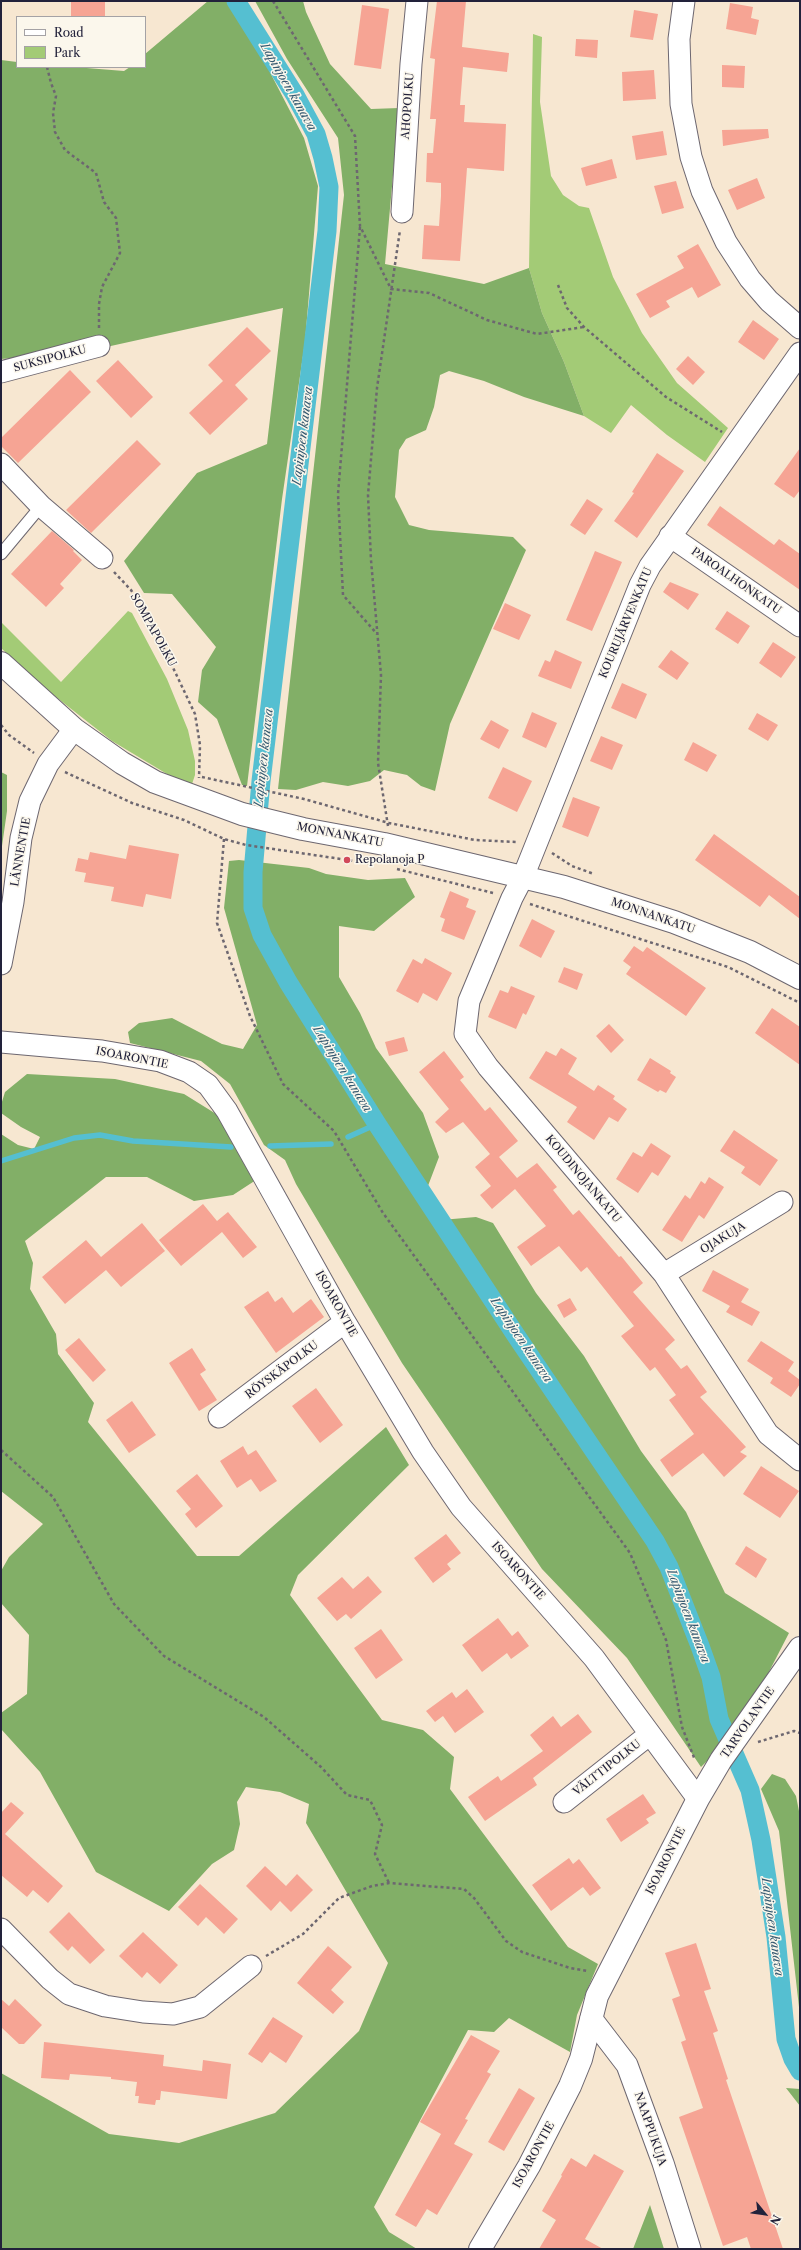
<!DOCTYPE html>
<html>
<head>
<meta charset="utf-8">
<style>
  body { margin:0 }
  #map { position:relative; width:801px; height:2250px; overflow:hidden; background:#f7e7d1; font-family:"Libre Caslon Text",serif }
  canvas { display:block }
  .frame { position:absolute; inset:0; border:2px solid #22223b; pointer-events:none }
  .legend { position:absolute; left:16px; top:16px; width:130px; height:52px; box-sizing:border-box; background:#fbf7ec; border:1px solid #a4a2a5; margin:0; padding:5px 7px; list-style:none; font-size:12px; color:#22223b }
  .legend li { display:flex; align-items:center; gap:8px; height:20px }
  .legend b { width:20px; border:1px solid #a4a2a5 }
  .north { position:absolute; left:745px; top:2194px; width:40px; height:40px; -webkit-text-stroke:3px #fbf7ec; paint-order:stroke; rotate:119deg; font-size:11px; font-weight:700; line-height:16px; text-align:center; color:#22223b }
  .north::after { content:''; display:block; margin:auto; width:14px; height:18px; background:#22223b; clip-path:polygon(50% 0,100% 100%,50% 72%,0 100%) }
</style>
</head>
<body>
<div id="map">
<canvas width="801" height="2250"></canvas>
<div class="frame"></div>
<ul class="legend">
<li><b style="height:5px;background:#fff"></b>Road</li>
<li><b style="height:11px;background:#a3cb76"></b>Park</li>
</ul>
<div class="north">N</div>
</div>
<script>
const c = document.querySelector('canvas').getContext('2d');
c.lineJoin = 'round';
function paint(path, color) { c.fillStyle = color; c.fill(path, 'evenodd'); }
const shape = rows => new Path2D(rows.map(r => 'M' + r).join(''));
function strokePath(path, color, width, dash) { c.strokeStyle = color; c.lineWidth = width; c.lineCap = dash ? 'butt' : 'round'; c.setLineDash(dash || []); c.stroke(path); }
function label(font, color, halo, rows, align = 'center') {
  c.font = font + ' "Libre Caslon Text",serif'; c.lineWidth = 3; c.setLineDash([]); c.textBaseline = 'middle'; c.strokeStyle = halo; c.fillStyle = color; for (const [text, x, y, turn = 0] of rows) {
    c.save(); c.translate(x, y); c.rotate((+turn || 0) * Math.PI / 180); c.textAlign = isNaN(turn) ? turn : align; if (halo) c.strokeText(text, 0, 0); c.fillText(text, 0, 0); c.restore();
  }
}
paint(shape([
  [533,34,542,37,540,102,551,176,563,195,579,206,589,208,613,277,642,333,677,383,728,428,705,462,667,435,631,405,611,433,584,416,564,362,542,313,529,268],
  [128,611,132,613,167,679,188,730,195,761,195,775,192,784,187,786,112,741,42,686,1,648,1,622,61,682]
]), '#a3cb76');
paint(shape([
  [208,1,230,1,259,51,304,138,318,186,305,342,282,499,247,786,242,785,217,719,198,702,202,670,216,647,172,594,144,593,124,561,197,473,267,444,283,308,79,353,1,359,1,60,17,62,17,67,74,67,124,71,130,67,145,67,145,54],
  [255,1,303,1,306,12,330,64,371,109,399,108,385,264,484,284,529,268,542,313,564,362,584,416,524,397,484,381,449,371,440,375,434,407,426,430,406,439,399,450,395,497,409,525,429,530,513,537,526,550,450,724,435,791,421,786,407,775,384,770,370,781,348,786,323,782,296,790,278,789,344,195,338,138,287,59],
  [1,772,7,775,7,811,1,853],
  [239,860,309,868,326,874,368,880,405,878,415,897,374,931,339,926,339,977,360,1013,376,1048,423,1113,439,1157,426,1191,441,1220,476,1217,493,1223,536,1293,584,1356,641,1451,686,1512,725,1593,789,1633,740,1728,701,1767,627,1658,542,1569,402,1363,296,1184,285,1160,264,1145,230,1084,201,1061,130,1043,128,1032,139,1023,172,1018,222,1044,243,1049,257,1025,224,908,229,861],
  [27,1074,115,1079,184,1094,221,1117,256,1180,233,1195,194,1201,147,1177,106,1177,25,1241,33,1263,30,1289,56,1334,58,1354,94,1403,88,1422,197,1556,239,1556,386,1427,409,1465,298,1575,290,1595,382,1720,423,1730,454,1757,450,1789,568,1947,598,1964,577,2015,570,2052,509,2018,494,2032,468,2030,374,2207,389,2232,417,2249,1,2249,1,2073,109,2134,179,2143,275,2113,359,2031,388,1963,306,1823,309,1804,280,1792,246,1787,237,1802,240,1824,234,1850,212,1864,169,1911,96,1872,40,1772,1,1729,1,1713,27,1694,29,1635,1,1603,1,1571,9,1557,43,1524,1,1491,1,1134,18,1145,34,1149,40,1137,21,1127,1,1113,1,1105,5,1092],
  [772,1774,785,1779,796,1796,800,1816,800,2016,779,1831,761,1789],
  [786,2088,800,2089,800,2106],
  [650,2205,664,2249,633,2249]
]), '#82af67');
strokePath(shape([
  [348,1137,377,1124],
  [270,1146,331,1144],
  [1,1161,74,1138,100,1135,133,1141,231,1147]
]), '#55bfd1', 5.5);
strokePath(shape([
  [236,1,295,95,316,134,323,158,329,187,327,231,261,781,253,872,253,908,262,935,288,982,377,1124,517,1337,655,1541,669,1567,700,1646,711,1677,719,1719,750,1790,761,1840,776,1937,786,2039,793,2059,800,2071]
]), '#55bfd1', 19);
paint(shape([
  [71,1,105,1,105,17,71,17],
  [437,1,466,1,462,47,509,53,507,72,463,67,460,105,465,105,464,122,506,124,504,171,467,168,460,261,422,259,424,225,439,226,441,196,441,183,426,182,427,153,433,153,436,119,430,119,435,59,430,58],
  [730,3,753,7,751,18,759,20,756,35,726,29],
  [362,5,389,9,381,69,354,65],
  [634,10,658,14,653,40,630,37],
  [576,39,598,40,597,58,575,56],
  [722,65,745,66,744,88,722,87],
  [654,70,656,99,623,101,622,72],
  [768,129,769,138,723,146,722,130],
  [663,131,667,155,636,160,632,136],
  [612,159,617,178,586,186,581,168],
  [757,178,765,198,737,210,728,190],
  [676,181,684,208,662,214,654,186],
  [698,244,721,285,698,298,692,287,666,301,670,307,650,318,636,294,684,268,677,256],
  [753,320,779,339,764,360,738,342],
  [247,327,271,351,235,385,248,399,210,435,189,413,223,381,208,365],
  [688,356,705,372,693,385,676,369],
  [118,360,153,397,131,418,96,381],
  [70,370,91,392,18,463,1,446,1,438],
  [137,440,161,464,91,533,66,510],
  [800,448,800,490,794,498,774,484],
  [657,453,684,471,637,538,614,521,634,493,632,492],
  [587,499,603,509,585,535,570,525],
  [720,506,774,545,779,539,800,554,800,590,707,525],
  [52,531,74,550,73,551,82,560,60,584,64,588,46,607,11,574],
  [595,551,622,562,592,631,566,620],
  [670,582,699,594,688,610,663,592],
  [505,603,531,615,519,640,493,629],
  [727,611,750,626,738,644,715,629],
  [773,642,796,657,781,678,759,663],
  [555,650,582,662,571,689,538,676,545,660,550,662],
  [671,650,689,663,677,680,658,667],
  [622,683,647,694,636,719,611,708],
  [532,712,557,723,546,748,522,737],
  [757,713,778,725,768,741,748,729],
  [491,720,509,730,499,749,480,739],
  [601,736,623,745,612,770,590,761],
  [693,742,717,755,707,772,684,760],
  [503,767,532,781,517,812,488,798],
  [573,797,600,807,588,837,562,827],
  [714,834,800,897,800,919,769,895,760,907,695,860],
  [129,845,179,854,171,899,146,894,143,907,111,901,114,887,84,882,86,873,75,871,78,858,88,860,90,852,126,859],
  [450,891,469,899,466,907,476,911,464,940,441,931,445,919,440,917],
  [532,919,555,931,541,958,519,946],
  [634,946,643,952,647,947,706,988,686,1016,626,974,631,967,623,961],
  [425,958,452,973,437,1001,423,993,418,1003,396,991,413,959,422,964],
  [564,967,583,974,577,990,558,982],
  [511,986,535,996,526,1015,523,1013,516,1029,488,1017,500,990,508,993],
  [772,1008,800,1027,800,1065,755,1033],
  [609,1024,624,1040,611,1053,596,1036],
  [404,1037,408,1051,389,1056,385,1042],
  [561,1048,577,1058,568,1074,594,1091,598,1085,615,1096,613,1099,627,1109,618,1122,609,1117,594,1140,567,1122,577,1107,529,1078,546,1051,556,1056],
  [444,1051,464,1077,460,1080,485,1111,490,1107,518,1141,499,1157,517,1178,537,1163,557,1187,553,1190,573,1215,579,1210,619,1257,621,1256,643,1283,633,1292,675,1340,665,1349,681,1369,687,1365,707,1392,700,1397,746,1447,740,1452,747,1456,724,1477,703,1453,672,1477,660,1460,694,1434,669,1400,676,1395,655,1367,650,1371,621,1336,634,1326,587,1267,581,1272,559,1246,531,1266,517,1247,546,1226,515,1189,492,1209,480,1195,491,1186,475,1167,490,1154,463,1122,446,1133,435,1122,449,1109,419,1072],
  [650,1058,671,1071,670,1073,676,1077,666,1093,660,1090,658,1092,637,1080],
  [734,1130,778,1160,760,1186,741,1173,745,1167,720,1151],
  [651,1143,671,1156,658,1176,652,1172,638,1193,616,1179,633,1152,642,1157],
  [709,1177,724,1187,704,1219,699,1215,682,1242,662,1230,685,1195,690,1199,701,1181,705,1184],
  [203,1204,217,1221,228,1212,257,1247,243,1258,222,1232,181,1266,159,1240],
  [142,1223,165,1251,121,1287,106,1270,65,1304,42,1277,86,1240,101,1257],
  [713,1270,749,1289,741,1302,760,1312,752,1326,726,1312,730,1306,702,1291],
  [268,1291,275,1302,282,1297,293,1313,311,1299,324,1317,276,1353,244,1307],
  [570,1298,577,1310,564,1318,557,1305],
  [79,1338,106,1370,93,1382,65,1350],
  [761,1341,794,1362,788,1371,800,1380,800,1384,791,1397,770,1383,773,1378,747,1361],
  [192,1348,206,1370,200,1374,217,1400,199,1411,169,1363],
  [316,1388,343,1425,320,1443,292,1406],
  [132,1401,156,1435,129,1453,106,1420],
  [243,1446,248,1455,256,1450,277,1481,260,1492,251,1479,237,1488,220,1461],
  [761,1466,799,1491,780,1518,743,1494],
  [197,1474,223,1506,196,1528,185,1514,191,1509,176,1491],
  [446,1534,461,1553,447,1564,451,1569,433,1583,414,1558],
  [746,1546,767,1559,756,1578,735,1564],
  [368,1576,382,1592,351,1619,346,1614,337,1621,317,1598,342,1577,353,1589],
  [498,1618,512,1636,518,1631,529,1646,511,1659,507,1653,482,1672,462,1645],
  [381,1629,403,1660,376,1679,354,1648],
  [467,1689,484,1712,455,1733,443,1716,435,1722,426,1711,452,1692,456,1698],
  [578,1714,592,1732,533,1778,537,1785,485,1821,468,1797,498,1776,501,1781,543,1751,530,1735,553,1716,561,1727],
  [643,1794,656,1813,646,1819,649,1823,621,1842,606,1819],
  [11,1802,24,1813,5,1834,63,1886,48,1903,33,1890,27,1897,1,1875,1,1813],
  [569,1858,573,1864,579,1859,601,1888,590,1896,583,1887,551,1911,532,1885],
  [265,1866,286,1886,297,1874,313,1890,291,1912,280,1901,271,1911,246,1886],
  [200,1884,238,1919,224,1934,206,1917,198,1926,178,1907],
  [69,1912,105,1950,90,1964,72,1946,68,1951,49,1932],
  [143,1932,178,1965,160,1984,147,1972,142,1978,119,1956],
  [696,1943,711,1989,704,1991,718,2031,713,2033,728,2079,726,2080,783,2249,751,2249,747,2237,723,2246,679,2117,703,2108,681,2042,686,2040,672,1999,680,1996,665,1953],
  [328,1946,352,1967,331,1990,344,2002,333,2014,297,1983],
  [1,1999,9,2006,15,1999,42,2025,24,2044,19,2044,1,2027],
  [273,2017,303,2036,286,2063,270,2052,262,2063,248,2054],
  [471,2035,500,2051,487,2072,491,2074,465,2119,468,2120,454,2144,473,2154,437,2215,427,2209,416,2227,395,2215,441,2134,420,2122],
  [44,2042,164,2055,163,2066,202,2071,203,2060,231,2064,227,2099,161,2091,160,2100,156,2100,155,2105,138,2103,139,2096,135,2096,137,2082,111,2079,111,2077,70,2074,69,2080,41,2078],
  [519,2088,535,2098,504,2151,488,2142],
  [594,2154,624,2171,585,2239,603,2249,539,2249,556,2220,542,2211,562,2176,561,2175,571,2158,586,2167]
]), '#f6a494');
const lane = shape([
  [1,554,41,506]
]);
const street = shape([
  [684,1,679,39,681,104,691,157,702,191,726,242,750,279,769,301,800,328],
  [402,212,411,64,417,1],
  [800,353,650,566,640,585,523,877,512,898,469,1001,465,1034,488,1067,664,1274,768,1434,800,1460],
  [1,372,99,346],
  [1,464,41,506,102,558],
  [670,536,800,626],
  [1,964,13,902,21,838,30,801,48,764,74,729],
  [1,1042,102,1051,160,1061,189,1072,208,1085,227,1111,345,1322,423,1452,461,1507,594,1658,698,1799],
  [664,1274,782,1202],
  [219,1417,345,1322],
  [564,1802,650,1734],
  [1,1929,50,1979,69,1994,105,2006,143,2012,173,2014,200,2007,251,1966],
  [591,2018,627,2065,663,2163,690,2249]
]);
const secondary = shape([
  [1,663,74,729,122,763,155,782,242,814,303,829,384,844,564,887,674,922,750,952,800,978],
  [480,2249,529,2166,570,2086,581,2059,597,1996,698,1799,721,1760,800,1648]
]);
strokePath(lane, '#6d6770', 13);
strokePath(street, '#6d6770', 23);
strokePath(secondary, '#6d6770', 24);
strokePath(shape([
  [273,1,355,136,360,226,391,289,429,293,487,320,537,334,584,327],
  [47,67,51,83,56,96,53,113,55,132,65,150,96,173,104,202,116,218,120,253,102,287,99,304,99,328],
  [360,227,338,494,343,595,377,634],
  [558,285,567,308,584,327,666,397,722,432],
  [114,572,131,590,158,636,195,714,200,745,199,778],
  [1,725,9,735,34,753],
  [65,772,132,803,184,820,224,839,246,845,368,863],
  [202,777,304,799,389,823,475,840,516,842],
  [388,826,378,763,381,675,371,560,368,495,377,388,400,230],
  [224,839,217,923,250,1016,283,1084,334,1131,383,1213,630,1553,666,1640,682,1727,695,1760],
  [552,853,572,866,594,874],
  [397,869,493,893],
  [530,904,728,967,800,1003],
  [1,1450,53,1497,114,1604,164,1656,264,1717,321,1767,347,1795,370,1800,382,1825,375,1854,389,1883],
  [758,1742,794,1731,800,1733],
  [266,1956,303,1934,339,1898,372,1886,389,1883,464,1889,474,1898,506,1941,522,1952,570,1968,588,1971]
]), '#6d6770', 2.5, [3, 3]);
strokePath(lane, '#fff', 11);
strokePath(street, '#fff', 21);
strokePath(secondary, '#fff', 22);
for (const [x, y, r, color] of [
  [347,860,4,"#d1495b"]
]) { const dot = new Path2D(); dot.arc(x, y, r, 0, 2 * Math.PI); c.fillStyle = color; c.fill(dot); strokePath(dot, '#fbf7ec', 1.5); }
label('11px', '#22223b', '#fbf7ec', [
  ["AHOPOLKU",408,106,-86],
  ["SUKSIPOLKU",50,359,-15],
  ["PAROALHONKATU",736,581,35],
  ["KOURUJÄRVENKATU",626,623,-67],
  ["SOMPAPOLKU",153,630,61],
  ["MONNANKATU",340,835,11],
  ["LÄNNENTIE",21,852,-80],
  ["MONNANKATU",653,916,19],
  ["ISOARONTIE",132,1058,11],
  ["KOUDINOJANKATU",583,1179,50],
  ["OJAKUJA",723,1238,-31],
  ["ISOARONTIE",336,1304,61],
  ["RÖYSKÄPOLKU",282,1370,-37],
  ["ISOARONTIE",518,1571,48],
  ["TARVOLANTIE",748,1723,-55],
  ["VÄLTTIPOLKU",607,1768,-38],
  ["ISOARONTIE",666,1861,-63],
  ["NAAPPUKUJA",650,2129,71],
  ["ISOARONTIE",534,2155,-61]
]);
label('11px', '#22223b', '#fbf7ec', [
  ["Repolanoja P",355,860]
], 'left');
label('italic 12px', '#345970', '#fbf7ec', [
  ["Lapinjoen kanava",288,87,60],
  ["Lapinjoen kanava",303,436,-83],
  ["Lapinjoen kanava",264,758,-84],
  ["Lapinjoen kanava",342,1069,58],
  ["Lapinjoen kanava",521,1340,56],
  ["Lapinjoen kanava",688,1616,69],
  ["Lapinjoen kanava",772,1927,82]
]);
</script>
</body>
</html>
